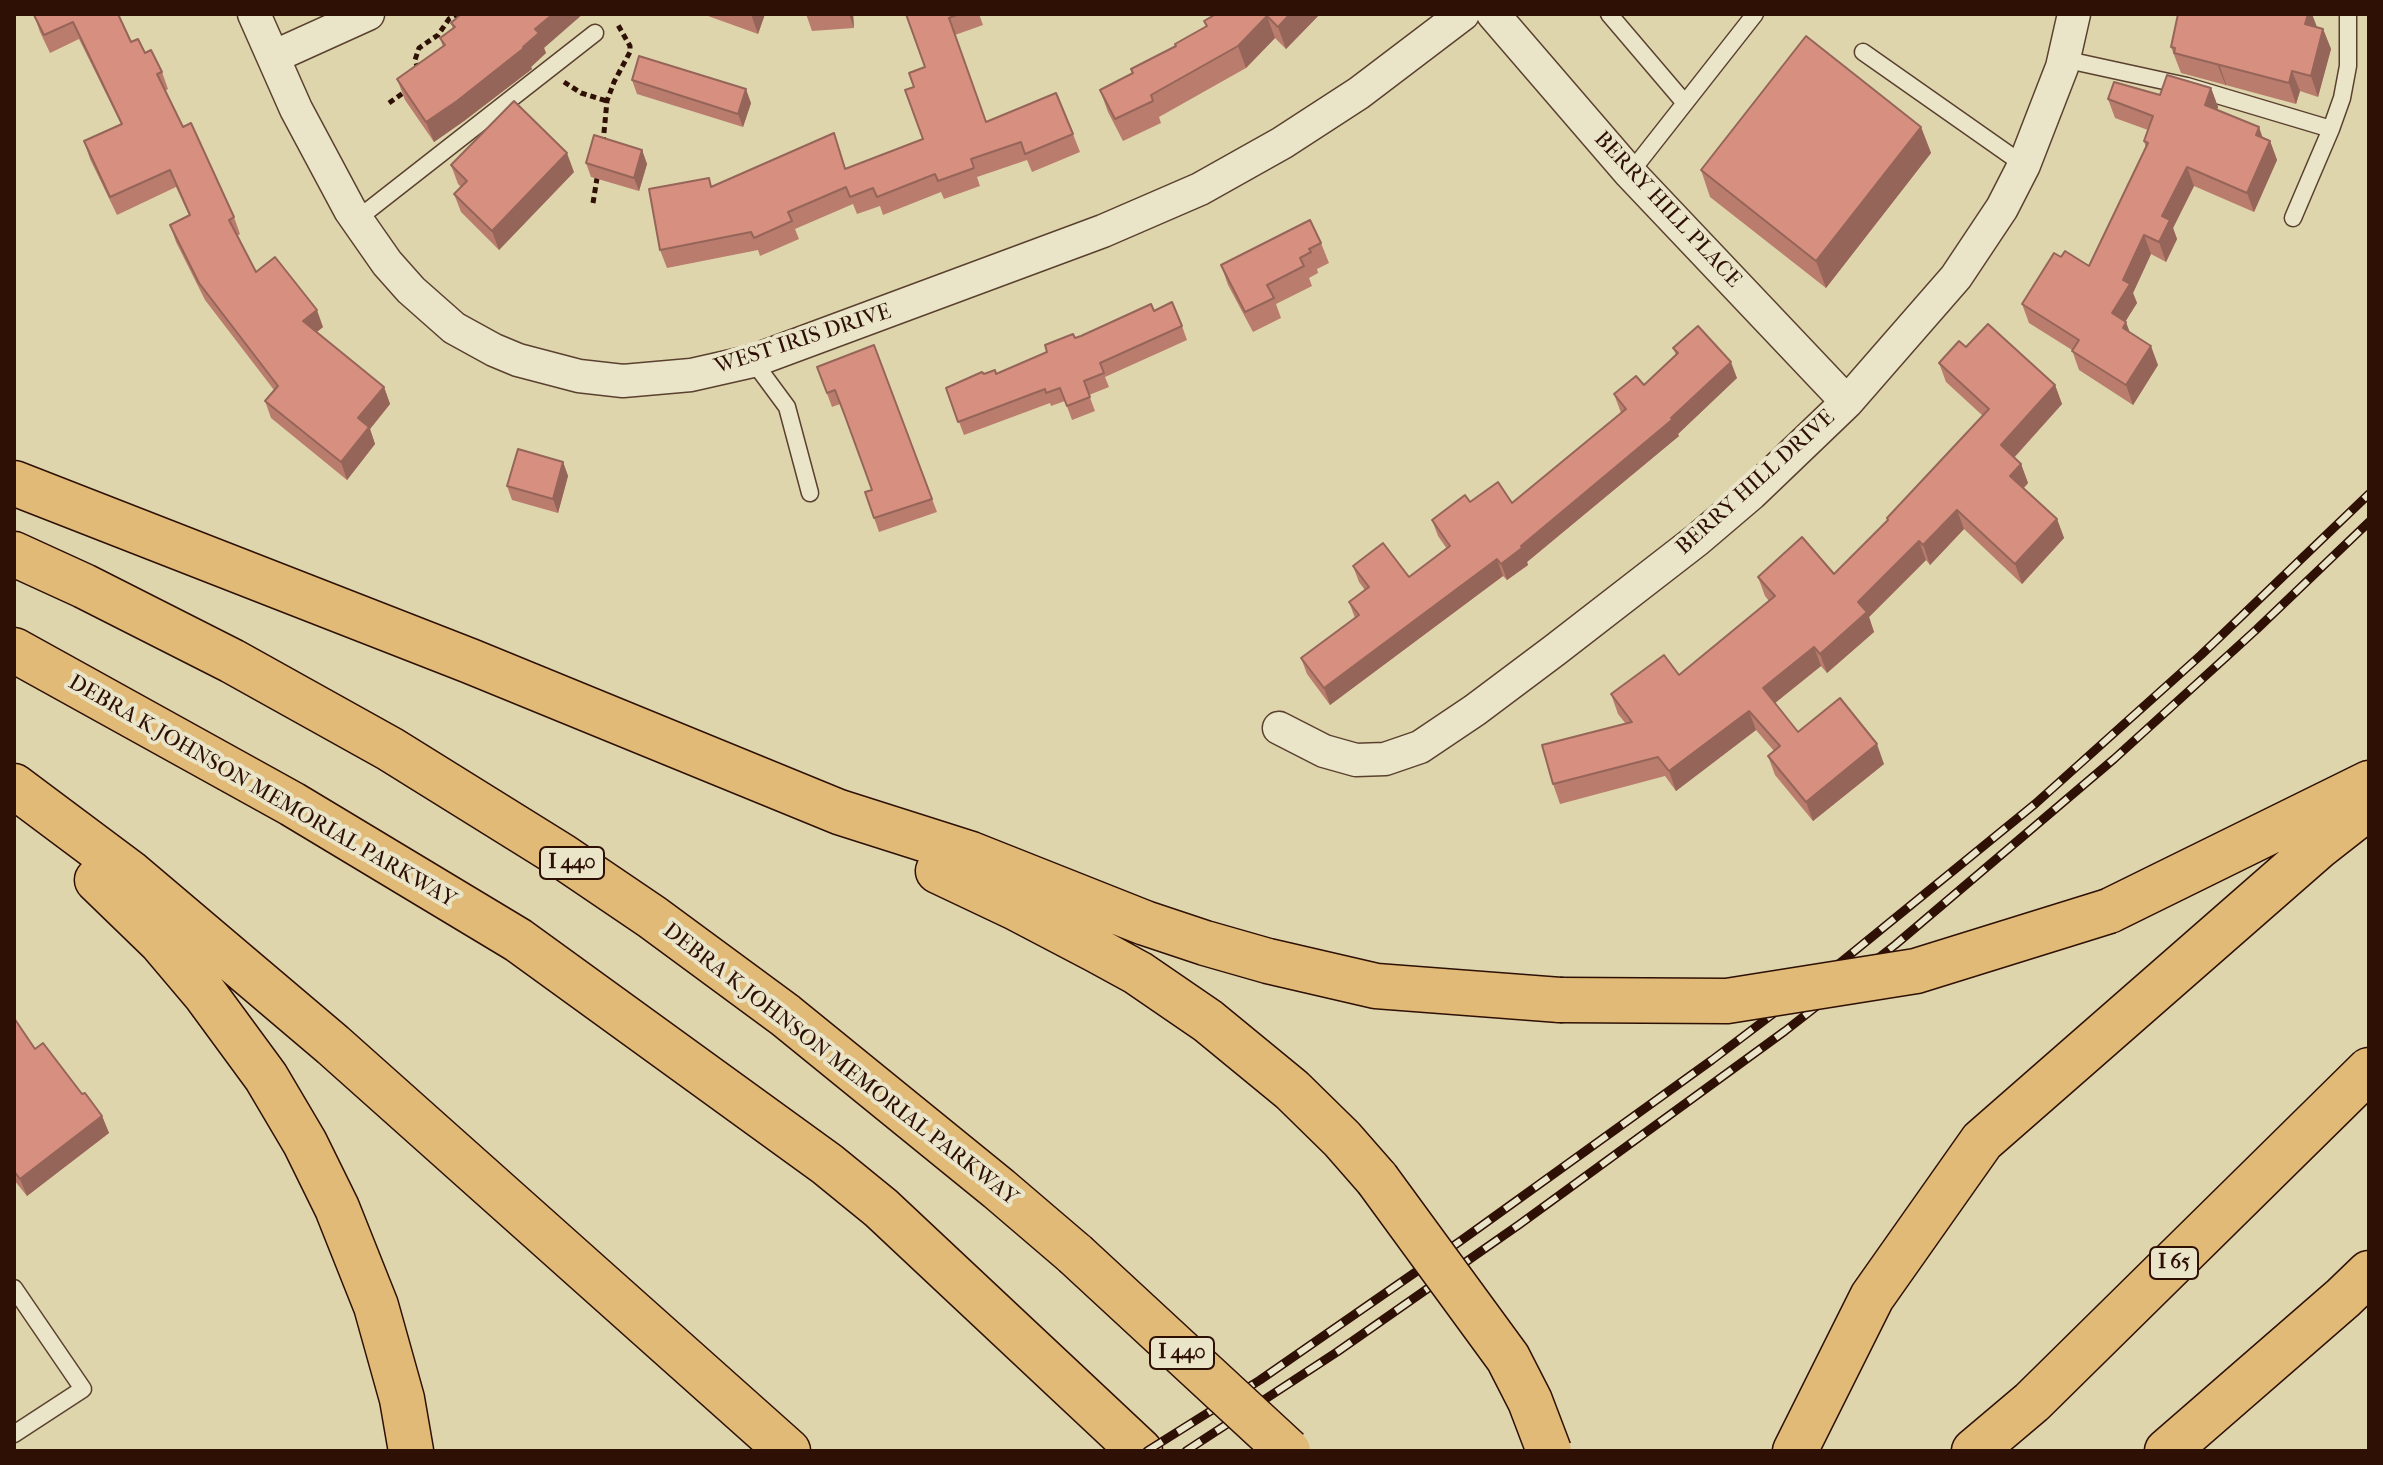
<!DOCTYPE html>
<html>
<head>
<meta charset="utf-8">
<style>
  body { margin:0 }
  #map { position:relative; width:2383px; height:1465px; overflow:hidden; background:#dfd5ac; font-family:"IM FELL French Canon",serif }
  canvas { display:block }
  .frame { position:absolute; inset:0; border:16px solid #2e1005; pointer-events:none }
</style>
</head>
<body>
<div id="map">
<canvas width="2383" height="1465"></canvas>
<div class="frame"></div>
</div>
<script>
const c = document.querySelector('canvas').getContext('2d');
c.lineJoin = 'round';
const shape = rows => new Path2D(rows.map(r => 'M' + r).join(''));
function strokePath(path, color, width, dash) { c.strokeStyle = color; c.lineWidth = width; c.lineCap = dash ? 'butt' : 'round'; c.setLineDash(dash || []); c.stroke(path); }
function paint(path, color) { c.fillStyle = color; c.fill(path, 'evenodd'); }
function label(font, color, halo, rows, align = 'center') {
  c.font = font + ' "IM FELL French Canon",serif'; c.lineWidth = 8; c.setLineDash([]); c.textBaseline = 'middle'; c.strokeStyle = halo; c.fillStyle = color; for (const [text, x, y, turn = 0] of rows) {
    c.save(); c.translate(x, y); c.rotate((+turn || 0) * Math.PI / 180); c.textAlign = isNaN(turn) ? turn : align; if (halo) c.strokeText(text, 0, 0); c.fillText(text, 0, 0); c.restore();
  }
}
const lane = shape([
  [1609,14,1684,102],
  [1863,52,2024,165],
  [2063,59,2187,86,2331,129,2342,98,2348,66,2348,14],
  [1630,173,1755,14],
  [2293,218,2331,129],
  [356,220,595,33],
  [753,361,787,407,810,493],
  [14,1288,83,1389,14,1434]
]);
const street = shape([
  [254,14,296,109,350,210,387,263,411,290,454,328,494,350,518,360,579,376,623,381,691,375,753,361,1103,231,1200,189,1282,143,1359,93,1463,14],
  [1493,14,1630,173,1847,402],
  [273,57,368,14],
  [1279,728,1324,751,1356,760,1385,759,1420,747,1475,710,1555,650,1697,540,1751,494,1847,402,1956,277,2002,208,2024,165,2062,67,2074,14]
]);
const highway = shape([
  [14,483,470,661,839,812,971,854,1145,923,1205,943,1268,961,1376,986,1560,1000],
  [14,554,84,586,232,661,390,749,562,856,652,917,785,1015,999,1189,1075,1254],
  [14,650,292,804,518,940,827,1164,881,1208,1140,1451],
  [14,786,129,872,333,1045,788,1451],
  [938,871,1014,907,1096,950,1138,973,1208,1021,1292,1090,1342,1139,1377,1179],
  [97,880,161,942,205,994,266,1077,305,1143,337,1208,376,1306,402,1399,411,1451],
  [2109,911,2369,783],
  [1795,1451,1872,1297,1982,1141,2318,847,2369,807],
  [1974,1451,2032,1402,2369,1070],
  [2167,1451,2343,1298,2369,1273]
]);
strokePath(lane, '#5a412f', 19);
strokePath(street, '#5a412f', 35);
strokePath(highway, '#2e1005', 47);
strokePath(shape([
  [418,69,415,60,419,48,438,35,449,19,458,14],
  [564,82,581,93,607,101],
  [389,103,406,91],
  [603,143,607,101,614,82,630,52,630,46,618,25],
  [593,203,598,172]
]), '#2e1005', 5, [6, 4]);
strokePath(lane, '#eae4c9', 16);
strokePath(street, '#eae4c9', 32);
strokePath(highway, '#e0ba76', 44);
const rail = shape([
  [1147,1451,1260,1380,1459,1242,1712,1060,1835,967,2035,804,2201,655,2369,494],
  [1186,1451,1337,1352,1520,1224,1785,1031,1895,945,2114,759,2257,629,2369,522]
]);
strokePath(rail, '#2e1005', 9);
strokePath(rail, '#eae4c9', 6, [18]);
const highwayBridge = shape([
  [1560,1000,1727,1001,1916,971,2109,911],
  [1377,1179,1508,1358,1530,1401,1549,1451],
  [1075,1254,1288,1451]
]);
strokePath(highwayBridge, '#2e1005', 47, []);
strokePath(highwayBridge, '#e0ba76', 44);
paint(shape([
  [36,14,118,14,131,42,145,53,162,72,168,89,165,91,183,127,234,217,240,234,237,236,256,272,323,327,317,332,384,387,390,404,370,429,375,444,347,480,271,418,265,401,274,390,205,300,176,242,170,225,189,215,176,187,117,215,90,159,84,141,121,124,79,39,50,53,40,32,34,15],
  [708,14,765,14,758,34,708,16],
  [806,14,853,14,854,28,812,31],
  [905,14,979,14,983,25,955,35,986,122,1073,134,1080,152,1032,172,1027,160,977,177,980,186,944,199,941,192,883,215,880,206,857,214,853,204,795,229,799,239,760,256,758,250,667,268,660,250,712,187,840,150,846,169,923,139,914,87,925,67],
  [1320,14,1286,49,1275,38,1246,68,1159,117,1161,123,1123,141,1108,112,1100,90,1133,74,1176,47,1206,26,1204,21],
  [451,23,544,48,546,53,531,67,532,69,464,121,434,142,405,100,397,79,443,47,440,38,453,29],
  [2317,27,2323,29,2331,49,2318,97,2300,91,2296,104,2181,73,2171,47],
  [632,80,751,103,743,127,637,94],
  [2211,88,2218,107,2217,110,2270,141,2277,160,2254,212,2194,186,2173,228,2177,239,2166,262,2151,254,2133,293,2137,303,2125,321,2130,333,2158,365,2133,405,2079,370,2072,350,2029,323,2022,304,2061,257,2089,266,2146,148,2144,141,2148,130,2115,118,2108,99,2160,95],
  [1921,127,1931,153,1826,288,1710,197,1701,170],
  [642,150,647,164,639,191,591,177,586,163],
  [451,165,574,172,499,250,461,212,454,194,461,187,458,184],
  [1321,243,1329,263,1317,269,1318,273,1309,278,1312,286,1276,304,1281,318,1253,332,1228,285,1221,265],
  [1154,311,1182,326,1187,340,1105,377,1109,387,1089,395,1095,411,1072,420,1065,401,1051,406,1050,403,964,435,946,388,984,374,996,374,1047,352,1075,338],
  [874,345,937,512,879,532,865,492,872,490,850,429,840,404,832,407,817,367],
  [1966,347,2055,385,2062,404,2014,458,2021,464,2028,483,2024,488,2057,519,2064,538,2022,584,1964,529,1930,565,1926,560,1869,617,1874,632,1827,673,1821,666,1775,703,1798,732,1884,764,1813,821,1775,775,1768,756,1774,751,1756,730,1676,791,1665,776,1560,804,1553,784,1626,724,1618,714,1611,694,1679,675,1769,601,1765,596,1758,577,1834,574,1888,521,1887,518,1983,416,1946,382,1939,363],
  [1673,348,1737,378,1678,434,1679,436,1527,562,1528,565,1507,580,1503,576,1330,705,1307,674,1301,658,1355,618,1349,602,1365,590,1359,582,1353,566,1409,577,1447,549,1438,536,1432,520,1470,502,1512,503,1621,413,1614,394,1644,385,1676,355],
  [563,462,568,476,558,513,512,500,507,486],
  [14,1018,35,1049,82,1094,102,1116,109,1133,27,1196,14,1180]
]), '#b97c6d');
paint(shape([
  [553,14,583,14,544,48,546,53,531,67,532,69,464,121,434,142,426,122,523,47,535,29],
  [753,14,765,14,758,34,752,17],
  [849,14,853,14,854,28],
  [1290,14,1320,14,1286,49,1278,27],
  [2308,14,2312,14,2317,27,2305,24],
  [1267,16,1275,38,1246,68,1238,46],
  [2323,29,2331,49,2318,97,2311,76],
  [2219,64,2226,84,2226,86,2218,66],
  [2292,71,2300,91,2296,104,2289,83],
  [2211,88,2218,107,2212,124,2205,105],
  [746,89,751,103,743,127,738,114],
  [1921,127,1931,153,1826,288,1816,261],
  [2259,127,2266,147,2256,135],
  [2270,141,2277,160,2254,212,2247,193],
  [642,150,647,164,639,191,634,178],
  [567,153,574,172,499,250,492,231],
  [2187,167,2194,186,2173,228,2177,239,2166,262,2159,242,2162,216],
  [2144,235,2151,254,2133,293,2137,303,2119,332,2112,313,2123,280],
  [317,310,323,327,309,338,303,321],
  [2126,322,2133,341,2123,328],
  [2151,346,2158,365,2133,405,2126,385],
  [1731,362,1737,378,1678,434,1679,436,1527,562,1528,565,1507,580,1501,564,1671,418],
  [2055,385,2062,404,2008,464,2001,445],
  [384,387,390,404,370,429,375,444,347,480,341,462,358,418],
  [563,462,568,476,558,513,553,499],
  [2021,464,2028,483,2017,495,2010,476],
  [1957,510,1964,529,1930,565,1923,545],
  [2057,519,2064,538,2022,584,2015,564],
  [1919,541,1926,560,1869,617,1874,632,1827,673,1820,654,1858,602],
  [1497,559,1503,576,1330,705,1324,688],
  [1814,647,1821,666,1770,707,1763,688],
  [1749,711,1756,730,1676,791,1669,771],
  [1877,744,1884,764,1813,821,1806,802],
  [102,1116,109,1133,27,1196,20,1179]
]), '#966559');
const building = shape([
  [36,14,118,14,131,42,138,39,145,53,151,50,162,72,157,74,183,127,191,123,234,217,229,220,256,272,275,257,317,310,303,321,384,387,358,418,369,427,341,462,265,401,278,386,199,283,170,225,190,215,170,170,110,197,84,141,122,124,73,22,44,35,34,15,36,14],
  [461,14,553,14,535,29,539,33,523,47,524,48,457,101,426,122,397,79,445,45,440,38,455,27,451,23,461,14],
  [906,14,959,14,949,18,986,122,1056,93,1073,134,1025,154,1021,142,971,159,974,168,938,181,935,174,877,197,873,188,850,197,846,187,788,212,792,221,754,238,751,232,660,250,649,189,709,178,711,187,834,133,845,169,923,139,905,90,914,87,909,73,925,67,906,14],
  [1216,14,1290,14,1278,27,1267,16,1238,46,1151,95,1153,101,1115,119,1100,90,1133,73,1131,69,1176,46,1175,44,1207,26,1204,21,1216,14],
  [2178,14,2308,14,2305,24,2323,29,2311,76,2292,71,2289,83,2174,53,2175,48,2171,47,2178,14],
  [1806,36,1921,127,1816,261,1701,170,1806,36],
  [639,56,746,89,738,114,632,80,639,56],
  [2167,75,2211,88,2205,105,2259,127,2256,135,2270,141,2247,193,2187,167,2162,216,2170,220,2159,242,2144,235,2123,280,2130,284,2112,313,2126,322,2123,328,2151,346,2126,385,2072,351,2079,340,2022,304,2054,253,2061,257,2065,251,2089,266,2148,143,2144,141,2153,116,2108,99,2114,82,2160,95,2167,75],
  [514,101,567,153,492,231,454,194,467,181,451,165,514,101],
  [594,135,642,150,634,178,586,163,594,135],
  [1310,220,1321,243,1309,249,1311,252,1300,258,1304,266,1267,285,1274,298,1245,312,1221,265,1310,220],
  [1172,302,1182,326,1100,363,1104,373,1084,381,1090,397,1067,406,1060,388,1046,393,1045,389,958,422,946,388,982,372,984,374,995,370,996,374,1047,352,1045,345,1073,334,1075,338,1081,336,1151,304,1154,311,1172,302],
  [1988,324,2055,385,2001,445,2021,464,2010,476,2057,519,2015,564,1957,510,1923,545,1919,541,1858,602,1867,612,1820,654,1814,647,1763,688,1798,732,1840,698,1877,744,1806,802,1768,756,1780,746,1749,711,1669,771,1658,757,1553,784,1542,745,1632,722,1611,694,1664,655,1679,675,1775,596,1758,577,1802,537,1834,574,1888,520,1887,518,1989,409,1939,363,1959,341,1966,347,1988,324],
  [1698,326,1731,362,1671,418,1673,419,1521,546,1522,548,1501,564,1497,559,1324,688,1301,658,1359,615,1349,602,1369,587,1353,566,1383,543,1409,577,1450,546,1432,520,1465,495,1470,502,1498,482,1512,503,1626,409,1614,394,1636,376,1644,385,1678,353,1673,348,1698,326],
  [874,345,932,499,874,518,865,492,872,490,845,416,835,390,827,393,817,367,874,345],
  [518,449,563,462,553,499,507,486,518,449],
  [14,1018,35,1049,43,1043,82,1094,85,1093,102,1116,20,1179,14,1171,14,1018]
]);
paint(building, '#d7907f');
strokePath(building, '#966559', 2);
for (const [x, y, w] of [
  [572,863,64],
  [2174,1263,48],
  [1182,1353,64]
]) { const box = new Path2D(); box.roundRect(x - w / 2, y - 16, w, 32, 6); c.fillStyle = '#eae4c9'; c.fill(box); strokePath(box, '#2e1005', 2); }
label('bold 20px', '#2e1005', null, [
  ["I 440",572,863],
  ["I 65",2174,1263],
  ["I 440",1182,1353]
]);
label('22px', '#2e1005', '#eae4c9', [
  ["BERRY HILL PLACE",1667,210,47],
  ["WEST IRIS DRIVE",803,340,-18],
  ["BERRY HILL DRIVE",1756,483,-42],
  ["DEBRA K JOHNSON MEMORIAL PARKWAY",262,792,30],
  ["DEBRA K JOHNSON MEMORIAL PARKWAY",840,1065,38]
]);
</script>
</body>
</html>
